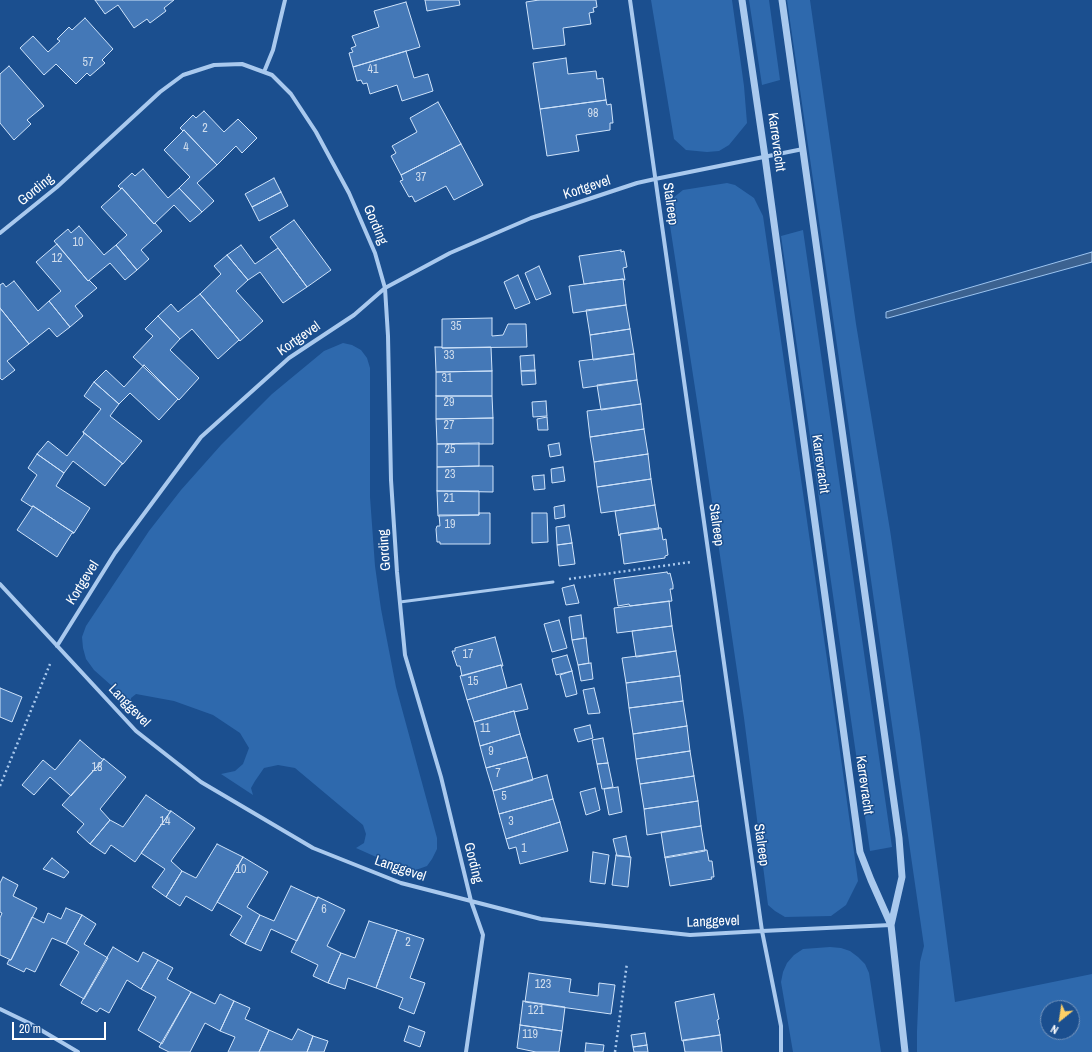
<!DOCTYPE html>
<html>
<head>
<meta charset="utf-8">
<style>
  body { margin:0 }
  #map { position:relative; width:1092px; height:1052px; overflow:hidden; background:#1b4f8f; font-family:"Archivo Narrow",sans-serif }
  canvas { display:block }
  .north { position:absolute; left:1040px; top:1000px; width:40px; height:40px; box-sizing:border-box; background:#1b4f8f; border:1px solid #7695bc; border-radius:50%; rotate:210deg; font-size:11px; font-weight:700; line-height:16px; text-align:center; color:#fff }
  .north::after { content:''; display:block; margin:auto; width:14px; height:18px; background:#ffd166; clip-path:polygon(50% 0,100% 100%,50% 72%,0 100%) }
  .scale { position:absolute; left:12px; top:1022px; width:94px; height:18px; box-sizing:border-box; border:2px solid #fff; border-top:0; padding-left:5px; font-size:12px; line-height:14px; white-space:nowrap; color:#fff; -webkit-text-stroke:3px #1b4f8f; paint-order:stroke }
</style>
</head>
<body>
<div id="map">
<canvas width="1092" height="1052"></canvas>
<div class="north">N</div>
<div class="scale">20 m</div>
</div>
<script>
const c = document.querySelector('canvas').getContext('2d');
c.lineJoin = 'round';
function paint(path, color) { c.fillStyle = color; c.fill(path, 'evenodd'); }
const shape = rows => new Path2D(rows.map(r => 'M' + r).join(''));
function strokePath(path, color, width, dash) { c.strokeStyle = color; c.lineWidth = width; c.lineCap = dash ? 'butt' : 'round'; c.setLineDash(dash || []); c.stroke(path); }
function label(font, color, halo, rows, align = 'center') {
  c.font = font + ' "Archivo Narrow",sans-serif'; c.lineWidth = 3; c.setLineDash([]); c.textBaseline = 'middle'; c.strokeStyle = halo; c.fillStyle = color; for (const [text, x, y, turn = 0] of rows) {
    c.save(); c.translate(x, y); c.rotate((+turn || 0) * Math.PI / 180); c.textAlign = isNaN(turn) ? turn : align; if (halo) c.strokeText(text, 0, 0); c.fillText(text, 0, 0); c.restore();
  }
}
paint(shape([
  [651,0,732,0,744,86,747,123,729,145,719,151,707,152,686,150,674,139],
  [749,0,769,0,780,80,762,85],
  [787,0,810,0,856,324,890,530,920,734,955,1002,1092,974,1092,1052,917,1052,917,1031,920,962,924,946],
  [1048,1008,1072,1008,1072,1032,1048,1032],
  [727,183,735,185,754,198,763,216,832,694,858,881,846,905,831,916,785,917,775,911,768,905,744,718,701,427,669,219,669,207,673,198,683,190],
  [803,230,892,847,870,851,781,236],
  [343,343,352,345,361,350,367,358,370,368,370,497,375,566,381,609,396,687,437,838,437,849,432,859,427,866,413,871,403,869,356,848,364,843,366,834,363,825,295,768,278,765,264,768,255,781,251,788,253,795,221,774,235,771,243,764,249,748,240,733,213,715,174,701,136,694,131,698,131,703,94,670,86,659,83,648,82,637,86,626,149,531,181,490,221,445,272,394,324,351],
  [830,947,841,948,850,951,858,957,865,964,869,973,881,1052,793,1052,781,982,783,972,787,963,794,955,803,949]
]), '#2e69ad');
const water = shape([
  [1092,252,1092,262,888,318,886,318,886,312,1092,252]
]);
paint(water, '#3c6290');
strokePath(water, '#9cc4f0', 1);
const building = shape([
  [95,0,174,0,164,8,166,11,150,23,147,19,134,28,118,5,105,14,95,0],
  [425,0,459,0,460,5,427,11,425,0],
  [539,0,596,0,597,7,593,8,594,12,589,13,591,24,563,28,565,45,533,49,526,2,539,0],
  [406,2,420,47,353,67,349,53,353,52,351,48,356,46,352,36,379,27,374,11,406,2],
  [85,18,113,49,102,60,105,63,90,76,87,73,76,84,56,64,44,75,20,48,33,36,48,52,60,41,57,39,69,27,72,30,85,18],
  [406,51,414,78,428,74,433,91,402,101,397,85,370,94,367,83,363,84,361,80,357,81,353,67,406,51],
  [566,58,568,74,596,71,597,79,603,78,606,100,540,109,533,63,566,58],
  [9,66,44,106,27,120,31,124,14,140,0,123,0,74,9,66],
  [606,100,607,105,611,104,613,123,610,123,610,130,576,135,579,151,547,156,540,109,606,100],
  [438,102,461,144,401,175,391,156,396,153,392,146,417,132,410,118,438,102],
  [204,111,224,132,238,119,257,138,242,153,236,146,217,165,184,130,183,131,180,128,193,115,196,118,204,111],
  [184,130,217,165,197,183,214,201,202,212,179,188,190,177,164,150,184,130],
  [461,144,483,185,454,200,446,186,415,202,412,196,409,197,400,181,403,180,401,175,461,144],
  [143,169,168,198,179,188,202,212,190,222,174,205,154,224,122,188,121,189,118,186,132,173,135,176,143,169],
  [274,178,281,192,252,207,245,194,274,178],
  [122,188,154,224,155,223,162,231,141,250,149,259,137,270,116,245,127,235,101,207,122,188],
  [281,192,288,206,259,221,252,207,281,192],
  [294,220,331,270,307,287,270,237,294,220],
  [79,226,104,255,116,245,137,270,125,280,110,263,88,281,54,241,68,229,71,233,79,226],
  [57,244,88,281,89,280,97,288,75,306,83,316,70,327,49,301,61,291,36,262,57,244],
  [241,245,255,264,278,248,307,287,283,303,260,272,248,280,227,255,241,245],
  [621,250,621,252,624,251,627,267,623,268,625,280,623,280,623,279,584,284,579,256,621,250],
  [227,255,248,280,236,291,263,321,240,341,200,294,221,274,214,266,227,255],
  [539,266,551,294,536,300,525,273,539,266],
  [518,275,530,303,515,309,504,282,518,275],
  [623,279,626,305,573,313,569,286,623,279],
  [14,281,38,311,49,301,70,327,57,337,49,328,29,344,0,308,0,285,3,283,6,287,14,281],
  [200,294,240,341,239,340,218,359,192,329,180,339,158,316,171,304,178,312,200,294],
  [626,305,630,329,590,335,586,310,626,305],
  [0,308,29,344,7,361,15,370,2,380,0,378,0,308],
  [158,316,180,339,170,350,199,378,179,400,133,357,153,336,145,329,158,316],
  [492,318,492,336,503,335,508,324,526,324,527,347,442,348,442,319,492,318],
  [630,329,634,354,593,360,590,335,630,329],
  [435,347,442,347,442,348,491,347,492,371,436,372,435,347],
  [634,354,637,380,583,388,579,361,634,354],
  [534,355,535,371,521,371,520,356,534,355],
  [144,365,179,400,178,399,159,420,130,393,119,404,94,382,106,370,124,387,144,365],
  [535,370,536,384,522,385,521,371,535,370],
  [492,371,492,396,436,396,436,372,492,371],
  [637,380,641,404,601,410,597,385,637,380],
  [94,382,119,404,110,416,142,441,123,464,83,432,101,409,84,396,94,382],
  [436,396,492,396,493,418,436,419,436,396],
  [546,401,547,416,533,417,532,402,546,401],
  [641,404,644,429,590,437,587,411,641,404],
  [547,417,548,430,538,430,537,419,547,417],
  [493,418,493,444,437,444,436,419,493,418],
  [644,429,648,454,594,462,590,437,644,429],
  [83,432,123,464,122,464,105,486,73,461,64,473,37,454,48,441,67,456,84,434,83,432],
  [479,443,479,466,437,467,437,444,479,443],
  [559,443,561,455,550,457,548,445,559,443],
  [37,454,64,473,56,486,90,508,74,533,33,506,32,507,21,500,37,475,28,468,37,454],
  [648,454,651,479,597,487,594,462,648,454],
  [479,466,493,466,493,492,437,491,437,467,479,466],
  [563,467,565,481,552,483,551,469,563,467],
  [544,475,545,489,534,490,532,476,544,475],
  [651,479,655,505,601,513,597,487,651,479],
  [437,491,479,491,479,515,438,516,437,491],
  [564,505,565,517,555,519,554,507,564,505],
  [655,505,659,529,620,534,619,536,615,511,655,505],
  [33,506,74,533,72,533,57,557,17,530,33,506],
  [479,513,490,513,490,544,440,544,440,542,437,542,436,529,437,526,440,526,439,515,479,515,479,513],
  [532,513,547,513,548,542,532,543,532,513],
  [569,525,572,543,557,545,556,527,569,525],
  [658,528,661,528,663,540,666,539,668,555,665,556,665,558,624,564,620,534,658,528],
  [572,543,575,564,559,566,557,545,572,543],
  [667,572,668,574,670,573,673,585,673,589,670,589,672,601,630,606,629,604,618,606,614,579,667,572],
  [574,585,579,603,566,605,562,588,574,585],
  [669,601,672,626,617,633,614,608,669,601],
  [581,615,584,638,572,640,569,617,581,615],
  [559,620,567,648,552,652,544,624,559,620],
  [672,626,676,651,636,657,632,631,672,626],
  [495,637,503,666,501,666,501,665,462,676,460,666,457,666,452,651,455,651,455,648,495,637],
  [586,638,589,663,578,665,572,640,586,638],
  [676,651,680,676,626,683,622,658,676,651],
  [567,655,572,671,556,675,552,659,567,655],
  [591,663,593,679,581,681,578,665,591,663],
  [501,665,507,688,467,700,460,676,501,665],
  [572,671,577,694,566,697,560,675,572,671],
  [680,676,683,701,629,708,626,683,680,676],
  [521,684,528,709,514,712,514,711,474,722,467,700,521,684],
  [0,688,22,697,12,722,0,717,0,688],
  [594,688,600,713,588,714,583,690,594,688],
  [683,701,687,726,633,734,629,708,683,701],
  [514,711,520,734,480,746,474,722,514,711],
  [590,725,593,738,578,742,574,729,590,725],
  [687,726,690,751,636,759,633,734,687,726],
  [520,734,527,757,486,768,480,746,520,734],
  [603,738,608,763,597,764,592,740,603,738],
  [80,740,102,759,104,759,71,796,50,777,34,795,22,785,43,760,55,770,80,740],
  [690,751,694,776,640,784,636,759,690,751],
  [527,757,533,780,493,791,486,768,527,757],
  [104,759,126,777,100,809,110,820,90,844,77,832,84,824,62,805,104,759],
  [608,763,613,787,602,789,597,764,608,763],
  [547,775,553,799,499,814,493,791,547,775],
  [694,776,698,801,644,809,640,784,694,776],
  [618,787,622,812,609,815,604,789,618,787],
  [595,788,600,810,586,815,580,792,595,788],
  [146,795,169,811,171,811,135,862,111,845,105,854,90,844,110,820,123,827,146,795],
  [553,799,560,822,506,839,499,814,553,799],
  [698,801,701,826,647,835,644,809,698,801],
  [171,811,195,828,171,861,182,871,166,897,152,887,165,869,141,853,171,811],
  [560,822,568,851,520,864,516,847,509,849,506,839,560,822],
  [701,826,705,851,665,858,661,832,701,826],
  [626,836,630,857,617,856,613,839,626,836],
  [217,844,243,857,212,911,186,896,180,906,166,897,182,871,196,878,217,844],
  [705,850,707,850,709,861,712,861,714,877,711,877,712,879,670,886,665,857,705,850],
  [593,852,609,855,605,884,590,882,593,852],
  [616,855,631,857,628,887,612,885,616,855],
  [243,857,268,872,247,907,260,915,245,944,230,935,242,916,217,902,243,857],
  [52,858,69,872,64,878,43,869,52,858],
  [3,877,18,885,13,896,37,908,11,960,0,955,0,918,2,913,0,912,0,883,3,877],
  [291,886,317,898,318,897,297,941,271,929,261,951,245,944,260,915,274,921,291,886],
  [318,897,345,910,327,946,341,953,328,983,313,976,318,965,291,952,318,897],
  [66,908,82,915,66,944,52,938,35,972,26,968,24,972,7,964,9,960,11,960,32,917,44,923,48,913,61,919,66,908],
  [82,915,96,924,84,944,108,958,84,999,60,985,79,952,66,944,82,915],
  [369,921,397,930,376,988,348,978,345,989,328,983,341,953,355,958,369,921],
  [397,930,424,939,410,978,425,983,414,1014,399,1008,403,998,376,988,397,930],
  [113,947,138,962,143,952,158,960,141,989,127,980,109,1013,100,1008,97,1012,81,1003,113,947],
  [158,960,173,968,167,979,191,992,162,1044,138,1030,156,997,141,989,158,960],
  [529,973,571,979,569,992,598,996,599,983,615,985,611,1014,525,1002,529,973],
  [191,992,215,1004,220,994,234,1001,220,1031,205,1023,190,1052,169,1052,159,1047,191,992],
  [714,994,719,1019,717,1020,720,1035,682,1041,675,1002,714,994],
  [234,1001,250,1008,245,1019,269,1030,259,1052,228,1052,235,1037,220,1031,234,1001],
  [523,1001,565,1007,562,1031,520,1025,523,1001],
  [520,1025,562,1031,559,1052,536,1052,517,1048,520,1025],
  [409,1026,425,1032,420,1047,404,1041,409,1026],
  [298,1029,313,1036,307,1052,259,1052,269,1030,292,1040,298,1029],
  [645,1033,647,1045,633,1047,631,1035,645,1033],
  [720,1035,722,1052,685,1052,683,1040,720,1035],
  [313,1036,328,1041,324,1052,307,1052,313,1036],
  [586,1043,604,1045,603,1052,585,1052,586,1043],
  [647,1045,648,1052,634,1052,633,1047,647,1045]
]);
paint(building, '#4478b7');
strokePath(building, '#cfe3fa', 1);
strokePath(shape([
  [569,579,691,562],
  [0,786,50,664],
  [615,1052,627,963]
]), '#a9c9ee', 2.5, [2, 3]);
strokePath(shape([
  [400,602,553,582]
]), '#a9c9ee', 3);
strokePath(shape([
  [630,0,762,931,781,1026,781,1052],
  [264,72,273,50,285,0],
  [0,233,57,187,160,92,183,75,214,65,242,64,272,75,291,94,316,132,349,193,375,253,385,288,388,336,391,480,397,572,405,655,441,777,471,901,483,935,466,1052],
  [0,584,136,731,201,782,313,848,401,883,541,919,690,935,762,931,891,925],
  [57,646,115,553,201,437,289,358,354,315,385,288,450,253,531,218,637,183,655,179,803,149],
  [0,1009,29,1023,78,1052]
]), '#a9c9ee', 4);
strokePath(shape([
  [742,0,765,157,860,852,871,880,891,925,905,1052],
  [782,0,899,838,902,877,891,925]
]), '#a9c9ee', 7);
label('12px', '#d0dded', null, [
  ["57",88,63],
  ["41",373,70],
  ["98",593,114],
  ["2",205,129],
  ["4",186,148],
  ["37",421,178],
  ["10",78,243],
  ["12",57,259],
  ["35",456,327],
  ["33",449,356],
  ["31",447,379],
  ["29",449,403],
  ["27",449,426],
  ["25",450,450],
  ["23",450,475],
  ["21",449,499],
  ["19",450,525],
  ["17",468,655],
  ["15",473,682],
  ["11",485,729],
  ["9",491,752],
  ["18",97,768],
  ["7",498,774],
  ["5",504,797],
  ["14",165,822],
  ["3",511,822],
  ["1",524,849],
  ["10",241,870],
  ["6",324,910],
  ["2",408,943],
  ["123",543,985],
  ["121",536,1011],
  ["119",530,1035]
]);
label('14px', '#fff', '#1b4f8f', [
  ["Karrevracht",776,142,82],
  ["Kortgevel",587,188,-18],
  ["Gording",36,190,-39],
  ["Stalreep",670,204,82],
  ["Gording",375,225,67],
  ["Kortgevel",299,339,-35],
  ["Karrevracht",820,464,82],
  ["Stalreep",716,525,82],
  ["Gording",385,550,-94],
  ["Kortgevel",83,583,-58],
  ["Langgevel",129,706,46],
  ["Karrevracht",864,785,82],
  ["Stalreep",761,845,82],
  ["Gording",473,863,76],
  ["Langgevel",400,869,19],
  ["Langgevel",713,922,-2]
]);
</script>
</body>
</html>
